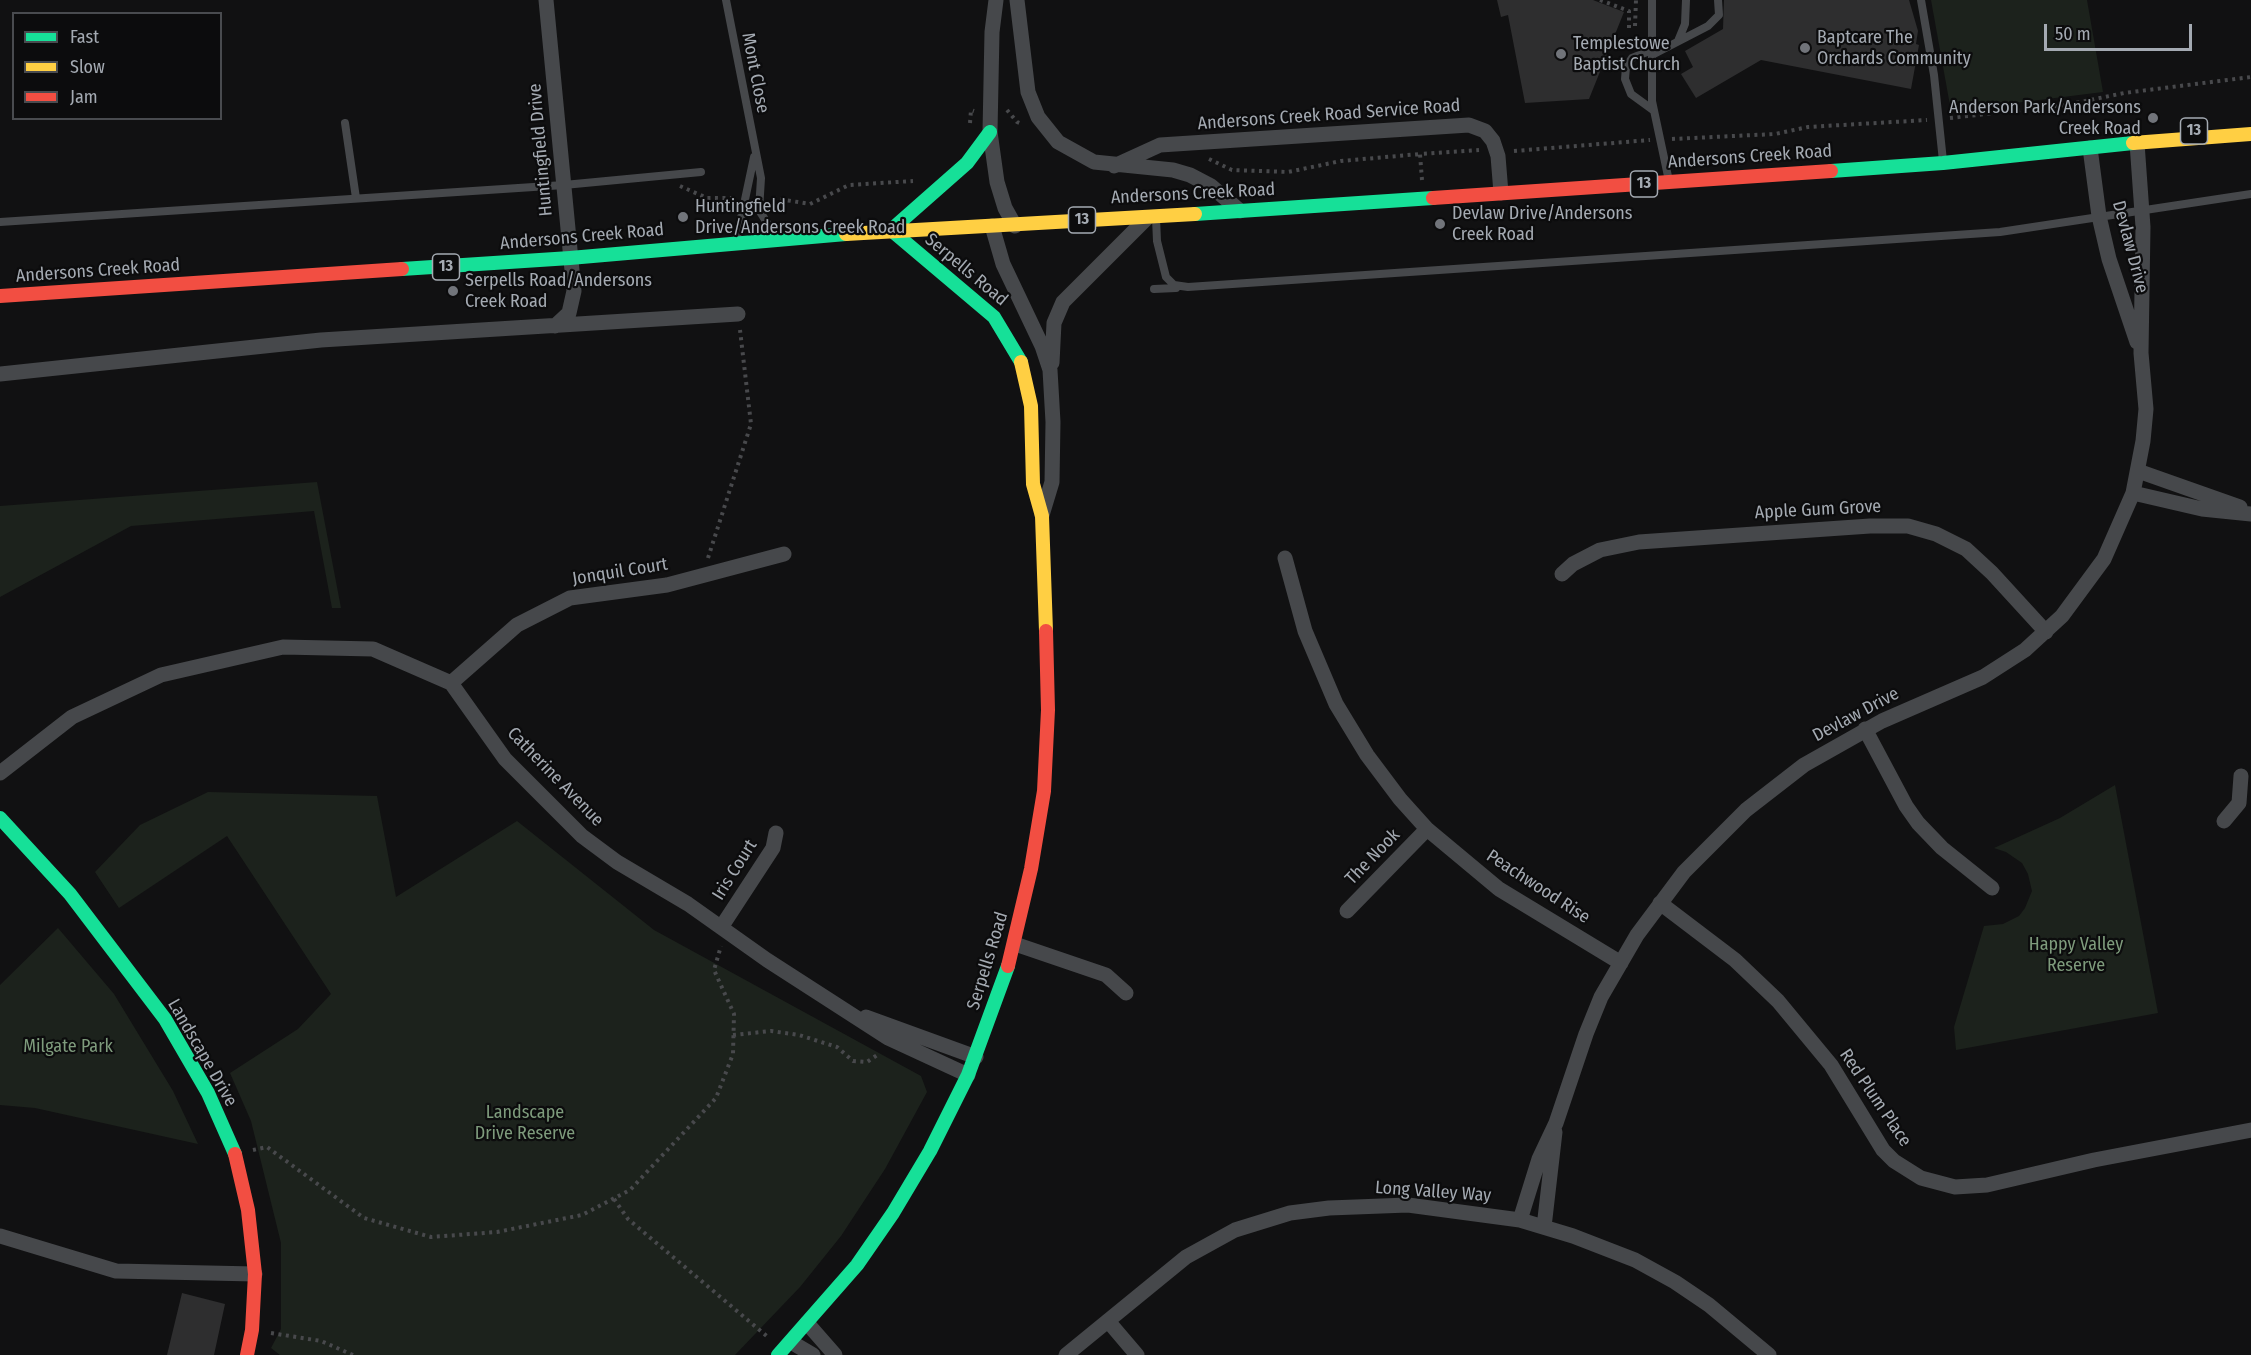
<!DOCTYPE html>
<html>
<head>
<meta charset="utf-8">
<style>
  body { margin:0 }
  #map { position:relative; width:2251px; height:1355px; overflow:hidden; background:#111112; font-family:"Fira Sans Condensed",sans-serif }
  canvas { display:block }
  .legend { position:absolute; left:12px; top:12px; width:210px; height:108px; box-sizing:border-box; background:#0c0c0d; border:2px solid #494b4f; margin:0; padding:8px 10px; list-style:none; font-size:18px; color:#a4aab2 }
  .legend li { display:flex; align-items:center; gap:12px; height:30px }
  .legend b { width:30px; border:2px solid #494b4f }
  .scale { position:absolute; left:2044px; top:24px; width:148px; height:27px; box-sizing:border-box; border:3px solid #a4aab2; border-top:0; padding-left:8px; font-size:18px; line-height:21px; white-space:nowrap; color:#a4aab2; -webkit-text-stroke:4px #0c0c0d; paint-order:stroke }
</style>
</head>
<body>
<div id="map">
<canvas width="2251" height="1355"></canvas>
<ul class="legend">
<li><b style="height:8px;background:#16e098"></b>Fast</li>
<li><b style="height:8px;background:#ffcf43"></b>Slow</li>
<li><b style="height:8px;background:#f24e42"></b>Jam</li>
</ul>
<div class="scale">50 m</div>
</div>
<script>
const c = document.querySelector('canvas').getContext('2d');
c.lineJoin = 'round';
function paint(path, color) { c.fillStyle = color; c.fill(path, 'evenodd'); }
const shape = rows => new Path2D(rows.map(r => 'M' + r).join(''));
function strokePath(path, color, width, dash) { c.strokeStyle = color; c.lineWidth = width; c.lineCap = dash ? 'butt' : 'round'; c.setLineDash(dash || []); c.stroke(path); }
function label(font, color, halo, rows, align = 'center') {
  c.font = font + ' "Fira Sans Condensed",sans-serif'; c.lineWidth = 4.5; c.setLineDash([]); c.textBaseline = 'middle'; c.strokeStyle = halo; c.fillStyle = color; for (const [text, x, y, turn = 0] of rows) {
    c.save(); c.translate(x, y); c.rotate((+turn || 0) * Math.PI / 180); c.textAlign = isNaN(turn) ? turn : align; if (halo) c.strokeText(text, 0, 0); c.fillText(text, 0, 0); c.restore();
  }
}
paint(shape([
  [1931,0,2087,0,2103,92,1951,111],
  [317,482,341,608,332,608,314,511,131,526,0,597,0,506],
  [2115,785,2158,1013,1956,1050,1954,1027,1984,926,2003,924,2019,916,2025,908,2032,891,2028,874,2022,863,2006,852,1994,848,2060,818],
  [208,792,377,796,396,897,517,821,654,930,921,1076,927,1092,885,1169,841,1236,800,1287,735,1355,280,1355,271,1348,281,1329,281,1243,251,1121,230,1073,298,1029,331,994,227,836,119,908,95,872,140,825],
  [58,928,114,994,173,1091,198,1144,35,1108,0,1105,0,985]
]), '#1c221c');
paint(shape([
  [1497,0,1593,0,1624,12,1589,99,1525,103,1508,15,1501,17],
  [1724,0,1909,0,1918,31,1916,44,1919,45,1911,89,1761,60,1696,98,1681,74,1693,67,1685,51,1723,29],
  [182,1293,225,1304,214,1355,167,1355]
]), '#2e2e2f');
strokePath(shape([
  [1600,0,1629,11,1629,31],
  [1635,26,1636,0],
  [1007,110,1017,122,1022,124],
  [1950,118,2066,105,2124,93,2251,77],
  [970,123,971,110,974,111],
  [1672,139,1775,134,1808,127,1927,120],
  [1514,151,1650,140],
  [1209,159,1232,170,1288,172,1341,161,1420,154],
  [1422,180,1420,154,1479,150],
  [680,186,707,198,732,198],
  [773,198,810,204,849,185,913,181],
  [708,558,751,424,740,330],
  [733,1035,771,1031,799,1035,837,1047,853,1061,867,1062,880,1053],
  [253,1150,267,1147,364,1218,431,1237,497,1232,582,1215,630,1190,716,1098,733,1054,734,1014,714,970,721,946],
  [614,1199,628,1219,769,1338],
  [271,1333,321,1341,353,1355]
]), '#48494c', 4, [3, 4.5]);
strokePath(shape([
  [726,0,761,178,759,210,776,237],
  [1652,0,1652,101,1669,181],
  [1921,0,1934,75,1943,161],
  [1678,41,1685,24,1686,0],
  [1652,50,1632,58,1626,67,1625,79,1631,94,1653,110],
  [1652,55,1708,26,1719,15,1718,0],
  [345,123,356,198],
  [1156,218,1157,241,1166,277,1174,285,1188,287,2000,232,2251,194],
  [0,222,564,185,701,172],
  [736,242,754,157],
  [1154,289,1176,288]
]), '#46484b', 8);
strokePath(shape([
  [546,0,574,291,569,313,555,326],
  [996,0,992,32,990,132,997,182,1005,208,1015,226],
  [1017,0,1028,92,1038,117,1058,142,1094,162,1173,170,1190,175,1211,186,1240,211],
  [2090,148,2099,216,2109,259,2137,342],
  [1114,166,1160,145,1469,125,1485,131,1493,141,1498,156,1501,193],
  [992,226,1003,264,1042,346,1050,370,1053,422,1052,482,1042,515],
  [1052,363,1054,323,1063,302,1147,218],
  [0,374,321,340,738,314],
  [2138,471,2240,507],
  [2133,493,2202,509,2251,514],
  [1285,558,1305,631,1336,704,1367,755,1400,799,1427,829,1499,889,1621,963],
  [1562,574,1573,564,1600,550,1639,542,1870,526,1908,526,1936,534,1966,549,1992,573,2046,632],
  [451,683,517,625,570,598,667,585,784,554],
  [1865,729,1906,806,1918,823,1942,848,1992,888],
  [0,773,72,717,161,675,283,647,373,649,451,683,505,759,582,836,617,862,688,904,767,960,888,1038,968,1075],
  [2224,821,2239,803,2241,776],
  [1660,903,1735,960,1778,1001,1831,1065,1883,1150,1894,1161,1921,1178,1955,1187,1987,1185,2094,1160,2251,1130],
  [1347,911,1427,829],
  [722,926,773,848,776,833],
  [1015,944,1106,975,1126,993],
  [866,1017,976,1057],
  [1520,1220,1539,1159,1556,1123,1586,1034,1601,997,1637,935,1684,872,1746,810,1804,765,1882,721,1983,677,2025,650,2062,616,2104,559,2133,493,2143,441,2146,409,2141,353,2143,227,2137,143],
  [1544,1227,1555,1132],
  [0,1236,116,1271,255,1274],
  [1108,1321,1137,1355],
  [807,1323,835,1355],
  [791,1342,813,1355],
  [1066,1355,1186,1257,1235,1230,1290,1213,1329,1208,1408,1205,1520,1220,1573,1236,1635,1260,1675,1282,1709,1305,1769,1355]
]), '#46484b', 15);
strokePath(shape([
  [990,132,967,163,891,230,994,317,1021,362],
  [1831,171,1943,163,2133,143],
  [1195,214,1433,198],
  [402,269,570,258,846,234],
  [0,818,70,894,165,1019,208,1093,235,1154],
  [778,1355,857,1265,893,1213,930,1151,968,1075,1008,966]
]), '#16e098', 14);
strokePath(shape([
  [2133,143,2251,134],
  [846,234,1195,214],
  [1021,362,1031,406,1033,484,1042,516,1046,631]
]), '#ffcf43', 14);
strokePath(shape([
  [1433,198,1831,171],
  [0,296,402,269],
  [1008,966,1031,869,1044,791,1048,710,1046,631],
  [235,1154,248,1210,255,1274,252,1330,247,1355]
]), '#f24e42', 14);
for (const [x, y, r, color] of [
  [1805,48,6,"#71747a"],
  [1561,54,6,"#71747a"],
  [2153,118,6,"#71747a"],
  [683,217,6,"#71747a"],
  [1440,224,6,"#71747a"],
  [453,291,6,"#71747a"]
]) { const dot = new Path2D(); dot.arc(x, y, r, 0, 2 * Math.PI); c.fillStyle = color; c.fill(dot); strokePath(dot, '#0c0c0d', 2); }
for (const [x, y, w] of [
  [2194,131,27],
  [1644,184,27],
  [1082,220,27],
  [446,267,27]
]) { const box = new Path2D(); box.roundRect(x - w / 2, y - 13, w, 26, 4.5); c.fillStyle = '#0c0c0d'; c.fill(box); strokePath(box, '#a4aab2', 1.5); }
label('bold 16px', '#a4aab2', null, [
  ["13",2194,131],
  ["13",1644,184],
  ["13",1082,220],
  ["13",446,267]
]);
label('18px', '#a4aab2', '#0c0c0d', [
  ["Baptcare The",1817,38],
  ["Orchards Community",1817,59],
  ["Templestowe",1573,44],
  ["Baptist Church",1573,65],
  ["Anderson Park/Andersons",2141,108,"right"],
  ["Creek Road",2141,129,"right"],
  ["Huntingfield",695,207],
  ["Drive/Andersons Creek Road",695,228],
  ["Devlaw Drive/Andersons",1452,214],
  ["Creek Road",1452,235],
  ["Serpells Road/Andersons",465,281],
  ["Creek Road",465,302]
], 'left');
label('18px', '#a4aab2', '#0c0c0d', [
  ["Mont Close",755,73,79],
  ["Andersons Creek Road Service Road",1329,115,-4],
  ["Huntingfield Drive",541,150,-95],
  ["Andersons Creek Road",1750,157,-4],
  ["Andersons Creek Road",1193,194,-3],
  ["Andersons Creek Road",582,237,-5],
  ["Devlaw Drive",2130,247,75],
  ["Serpells Road",966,270,40],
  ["Andersons Creek Road",98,271,-4],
  ["Apple Gum Grove",1818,510,-3],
  ["Jonquil Court",620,572,-9],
  ["Devlaw Drive",1856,715,-28],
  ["Catherine Avenue",555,777,46],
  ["The Nook",1373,857,-46],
  ["Iris Court",735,870,-58],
  ["Peachwood Rise",1538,887,33],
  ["Serpells Road",988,961,-73],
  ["Landscape Drive",202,1053,60],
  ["Red Plum Place",1875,1098,56],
  ["Long Valley Way",1433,1192,4]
]);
label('18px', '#7e9b7c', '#0c0c0d', [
  ["Happy Valley",2076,945],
  ["Reserve",2076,966],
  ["Milgate Park",68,1047],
  ["Landscape",525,1113],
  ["Drive Reserve",525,1134]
]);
</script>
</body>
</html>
